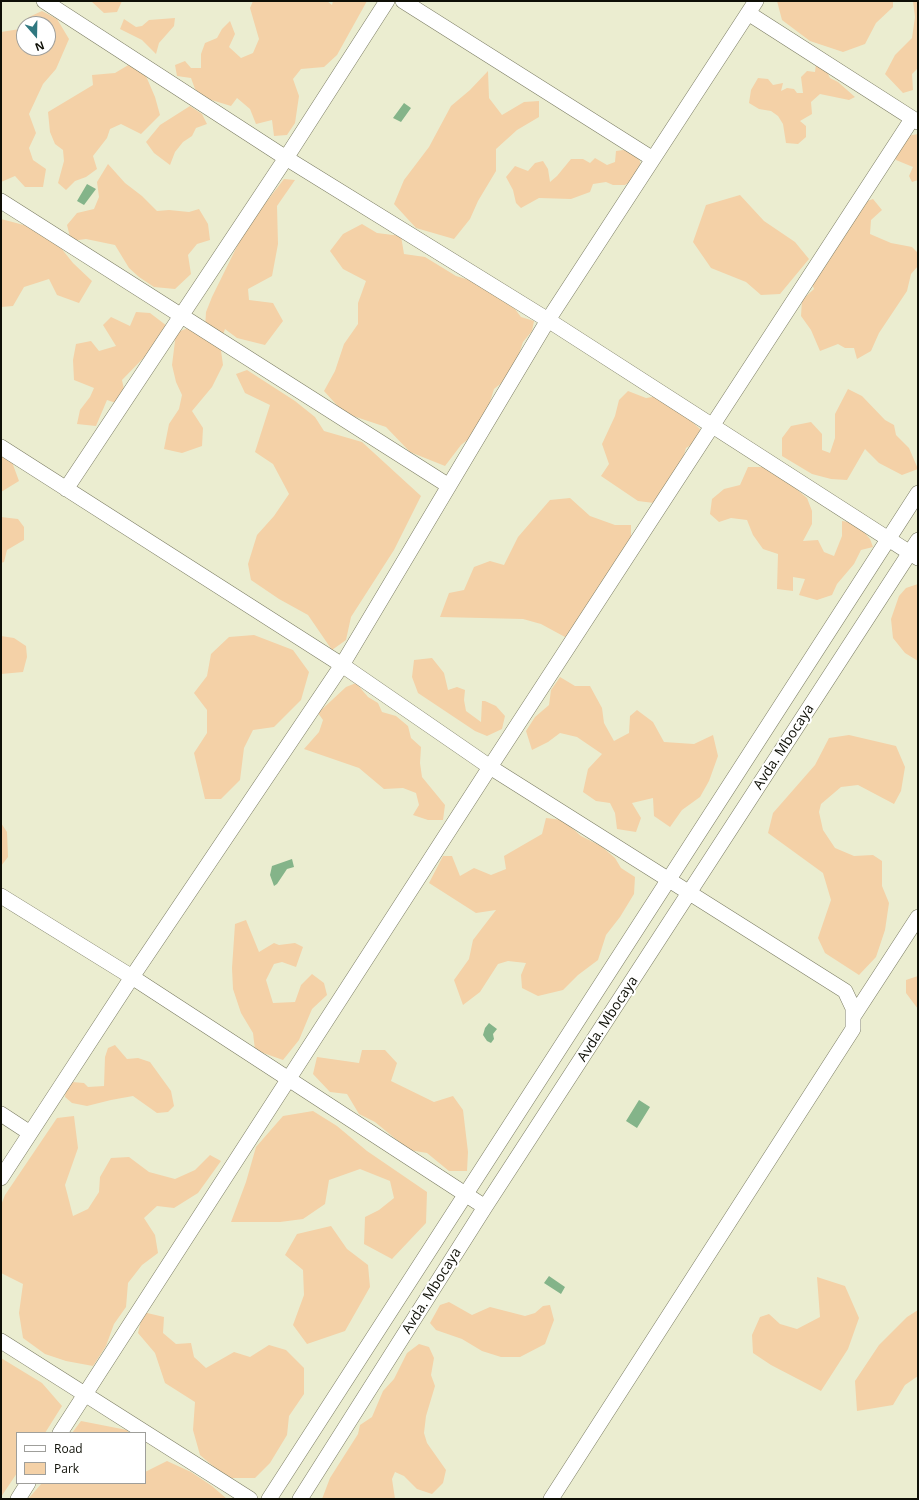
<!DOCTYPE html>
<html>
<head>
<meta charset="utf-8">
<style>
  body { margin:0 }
  #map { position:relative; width:919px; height:1500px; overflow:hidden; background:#ebedd0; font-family:"Open Sans",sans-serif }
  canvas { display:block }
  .frame { position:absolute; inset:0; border:2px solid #0e0f06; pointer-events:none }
  .legend { position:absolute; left:16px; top:1432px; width:130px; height:52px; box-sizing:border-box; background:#fff; border:1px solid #9f9f9b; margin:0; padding:5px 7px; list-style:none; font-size:12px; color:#0e0f06 }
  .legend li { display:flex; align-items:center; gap:8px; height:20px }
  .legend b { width:20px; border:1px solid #9f9f9b }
  .north { position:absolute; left:16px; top:16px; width:40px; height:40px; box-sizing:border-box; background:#fff; border:1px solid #9f9f9b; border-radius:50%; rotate:160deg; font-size:11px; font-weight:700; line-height:16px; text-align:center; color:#0e0f06 }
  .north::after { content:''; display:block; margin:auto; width:14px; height:18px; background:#307880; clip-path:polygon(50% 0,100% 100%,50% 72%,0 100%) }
</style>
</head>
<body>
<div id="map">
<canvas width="919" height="1500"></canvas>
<div class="frame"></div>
<ul class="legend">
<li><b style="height:5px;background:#fff"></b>Road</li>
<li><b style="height:11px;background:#f4d1a7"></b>Park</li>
</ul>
<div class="north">N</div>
</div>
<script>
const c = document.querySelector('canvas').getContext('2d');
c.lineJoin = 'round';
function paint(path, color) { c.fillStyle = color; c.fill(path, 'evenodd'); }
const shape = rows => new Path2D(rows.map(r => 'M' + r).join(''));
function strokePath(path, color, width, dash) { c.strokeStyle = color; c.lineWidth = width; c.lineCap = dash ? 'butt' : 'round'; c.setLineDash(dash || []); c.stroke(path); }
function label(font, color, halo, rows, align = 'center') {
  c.font = font + ' "Open Sans",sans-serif'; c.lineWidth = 4; c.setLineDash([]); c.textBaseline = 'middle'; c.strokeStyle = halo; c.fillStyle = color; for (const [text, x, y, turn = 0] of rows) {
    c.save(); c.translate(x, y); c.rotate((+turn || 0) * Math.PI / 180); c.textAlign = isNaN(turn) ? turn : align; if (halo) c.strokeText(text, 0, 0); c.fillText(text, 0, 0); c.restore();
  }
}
paint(shape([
  [91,1,122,1,117,12,104,13],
  [253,1,327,1,332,5,333,1,367,1,337,55,324,67,301,69,293,79,299,96,295,123,287,135,274,136,272,120,256,124,250,109,237,98,231,106,205,98,195,89,191,78,177,76,175,65,185,61,191,68,201,68,201,54,205,43,217,38,222,29,230,21,235,34,229,47,241,58,253,53,259,39,250,8],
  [777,1,893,1,893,7,876,23,865,44,843,52,810,41,782,20],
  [913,1,918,1,918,68,912,74,913,90,903,93,885,74,895,55,912,38,915,17],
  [42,11,57,19,69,39,56,69,43,84,29,114,36,133,29,148,33,160,46,169,43,187,25,187,15,176,1,182,1,32,20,29,29,17],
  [24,24,48,24,48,48,24,48],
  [175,18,174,26,159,43,156,54,142,40,120,29,124,19,136,27,142,26,149,20],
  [130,64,146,76,155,97,160,115,141,134,121,124,110,129,107,138,93,156,97,169,86,177,75,181,66,190,58,183,64,161,63,150,55,144,50,132,48,112,93,85,92,75,115,73],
  [816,64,825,67,830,78,838,82,855,97,849,100,820,94,811,102,812,114,800,121,806,126,806,137,798,144,786,143,783,124,778,116,771,111,759,109,749,103,751,90,758,78,768,79,773,85,783,83,781,91,787,88,794,89,797,93,803,93,801,77,807,71,815,72],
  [488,71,489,98,502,115,524,102,539,101,539,117,517,130,496,149,496,171,478,201,470,219,454,239,416,228,394,204,404,180,429,147,451,106,470,90],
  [190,106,202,114,207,124,196,128,192,136,183,142,175,152,170,165,154,153,146,142,160,125],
  [918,134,918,180,912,182,909,176,913,167,896,160,894,156,902,137],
  [623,150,638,154,641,166,637,177,625,185,613,185,606,182,593,184,590,192,571,199,539,198,521,208,516,203,513,190,506,177,515,166,528,171,535,163,543,161,548,169,550,182,557,176,571,159,583,159,590,163,595,158,607,165,615,162,616,151],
  [108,164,125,183,142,196,157,211,169,210,189,212,199,209,208,224,210,240,197,244,188,255,191,274,175,289,154,287,139,277,129,268,115,245,86,239,71,241,67,225,77,213,94,209,99,197,97,182],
  [284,179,295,180,277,206,278,244,272,276,248,289,249,300,273,303,283,321,265,345,237,338,225,329,220,343,223,365,212,387,192,411,203,428,202,446,182,453,164,449,169,424,179,409,182,395,176,382,172,365,176,333,194,325,205,330,206,312,212,297,246,228],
  [740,195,764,221,795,242,809,259,780,294,761,295,746,282,711,268,693,242,706,205],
  [873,199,882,210,871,220,870,234,891,243,912,247,918,253,918,266,911,274,907,291,879,333,871,351,857,359,854,348,845,348,838,344,820,351,811,330,801,316,802,300,814,289,809,276,864,202],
  [1,219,39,229,57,243,73,263,92,281,79,303,57,295,49,279,24,287,13,306,1,307],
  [362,224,377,233,401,236,404,254,425,257,456,276,479,283,515,309,521,317,534,321,532,331,523,342,519,354,504,381,494,389,489,405,471,437,461,445,445,466,410,452,386,427,344,413,324,391,335,371,344,344,358,324,358,303,366,281,343,269,330,251,343,234],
  [136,312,150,313,167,326,162,339,122,380,125,394,116,403,107,400,96,426,77,424,80,410,90,397,94,388,74,380,73,360,76,344,91,341,99,351,116,346,103,325,111,317,130,326],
  [247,370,295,401,315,417,324,431,362,442,421,496,394,550,351,617,346,640,332,650,308,615,279,599,251,580,248,564,257,535,274,516,289,494,273,464,255,452,270,405,245,393,236,374],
  [848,389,862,396,885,420,894,425,896,435,909,448,918,469,902,475,879,463,865,449,847,480,831,479,812,474,782,456,782,438,791,426,811,422,822,434,822,450,830,453,835,438,835,414],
  [628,391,646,398,666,395,689,419,700,429,699,440,686,448,677,479,654,503,638,501,601,476,609,464,602,444,615,416,619,400],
  [1,454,12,462,19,481,1,492],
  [748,467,764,467,788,482,807,498,812,511,812,524,803,541,818,540,824,552,834,556,842,536,842,521,856,523,870,539,873,547,861,550,854,564,837,584,832,595,817,600,799,595,805,579,793,577,793,591,777,589,778,554,763,549,753,535,747,520,731,518,719,522,710,514,712,499,724,489,740,485],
  [570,498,590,516,615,525,631,525,631,541,584,626,565,637,541,624,523,619,440,617,449,593,464,590,474,567,490,561,504,565,518,537,550,500],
  [1,517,18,519,24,527,24,540,7,550,4,562,1,563],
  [918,584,918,661,905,653,893,638,891,619,899,596,906,588],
  [254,635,293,650,309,672,301,700,274,727,253,730,244,748,240,780,221,799,205,799,194,753,207,733,207,710,194,693,207,676,211,654,229,637],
  [1,636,14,638,26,646,27,657,23,672,1,674],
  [432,658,444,673,448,690,457,687,465,690,464,700,466,711,481,722,482,701,485,701,496,706,505,716,502,729,487,736,475,731,418,693,412,677,414,660],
  [560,677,575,686,590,686,602,708,604,723,614,741,629,733,630,716,637,710,653,722,664,742,694,744,713,735,718,756,709,781,700,797,682,810,670,827,654,816,653,798,632,803,641,818,636,832,617,829,615,813,610,803,596,801,583,792,588,769,602,754,577,737,560,733,548,742,532,750,526,731,535,717,549,705,551,690],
  [356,683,368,697,378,703,382,712,396,716,408,726,411,738,421,747,420,763,422,777,445,805,443,820,428,820,413,815,419,805,416,793,403,788,384,789,359,768,304,749,319,732,323,720,318,713,346,687],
  [849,735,896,746,905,767,901,791,894,804,858,785,841,787,821,804,819,812,823,830,835,848,854,856,873,855,882,861,882,886,889,903,885,930,876,957,859,975,825,953,818,938,831,900,823,873,768,833,773,813,815,765,829,738],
  [546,818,563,820,581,836,601,846,615,858,621,868,635,877,634,894,620,917,606,935,598,960,578,975,563,990,538,996,522,988,521,975,526,963,508,961,498,964,480,992,463,1005,454,980,469,959,473,940,496,910,476,913,429,883,443,856,452,856,460,876,474,868,491,875,506,869,504,856,542,834],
  [1,823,7,832,8,857,1,866],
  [246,920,259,952,274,943,279,945,295,943,303,947,296,967,282,962,274,964,266,980,273,1003,295,1002,301,985,312,974,324,983,327,995,312,1009,299,1040,283,1060,255,1050,253,1033,241,1013,233,989,232,968,235,924],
  [918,976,918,1009,906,993,906,980],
  [115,1045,127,1059,138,1058,150,1062,171,1091,174,1106,168,1112,157,1113,133,1096,111,1100,87,1106,72,1103,65,1097,66,1088,72,1082,84,1083,88,1087,104,1086,105,1057,108,1048],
  [362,1050,385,1050,397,1063,391,1081,434,1102,453,1096,463,1110,468,1152,467,1171,449,1171,427,1153,409,1150,375,1122,359,1114,347,1094,330,1092,313,1074,317,1057,359,1063],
  [313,1111,337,1126,367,1151,427,1192,426,1223,392,1259,364,1244,365,1217,379,1210,394,1198,390,1181,360,1169,329,1180,325,1204,303,1219,280,1222,231,1222,246,1182,256,1147,283,1116],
  [74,1116,78,1148,65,1185,73,1216,88,1209,99,1192,100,1177,111,1158,129,1157,149,1172,175,1179,195,1170,210,1155,221,1161,198,1193,174,1208,157,1206,144,1218,155,1235,158,1253,142,1265,128,1283,126,1307,114,1324,106,1346,93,1366,66,1361,45,1354,23,1338,19,1313,23,1284,1,1273,1,1205,5,1195,57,1118],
  [331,1226,347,1249,368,1265,370,1287,345,1331,307,1344,293,1325,304,1295,303,1270,285,1255,297,1234],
  [817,1277,845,1286,859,1318,848,1349,821,1391,771,1365,753,1353,752,1335,760,1317,769,1314,780,1324,797,1329,820,1317],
  [449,1302,472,1315,490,1307,525,1316,535,1313,543,1306,550,1305,554,1320,545,1344,520,1357,501,1357,482,1351,462,1339,436,1330,430,1323,440,1305],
  [918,1310,918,1376,905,1385,893,1405,857,1411,855,1381,879,1345,907,1317],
  [143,1312,164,1317,163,1333,176,1344,191,1343,194,1357,206,1368,234,1352,250,1357,269,1345,286,1350,304,1368,304,1394,289,1416,287,1435,270,1463,255,1478,227,1478,200,1455,193,1430,195,1402,165,1383,155,1353,138,1333],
  [419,1344,429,1347,434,1358,431,1375,435,1386,426,1416,424,1433,427,1443,446,1470,443,1483,432,1494,417,1489,404,1476,395,1472,392,1479,395,1499,322,1499,330,1478,358,1434,360,1425,372,1417,383,1391,394,1379,407,1353],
  [1,1358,42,1383,62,1406,45,1433,17,1433,17,1473,1,1497],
  [81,1421,127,1430,129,1433,72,1433],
  [167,1461,191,1472,212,1486,227,1499,28,1499,42,1483,145,1483,145,1472]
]), '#f4d1a7');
paint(shape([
  [404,103,411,108,401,122,393,118],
  [87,184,96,189,84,205,77,201],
  [292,859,294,867,287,869,277,884,274,886,270,875,272,866],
  [489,1023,497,1029,493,1034,494,1039,491,1043,487,1041,483,1035,485,1028],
  [639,1100,650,1107,637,1128,626,1121],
  [549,1276,565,1287,561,1294,544,1283]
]), '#84b489');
const minor = shape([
  [44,1,286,158,548,320,918,558],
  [403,1,653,159],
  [748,13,918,122],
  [1,201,449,486],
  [1,447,342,665,490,767,845,991,853,1008,853,1029,551,1499],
  [66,489,286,158,387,1],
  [1,896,132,977,485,1207],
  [853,1017,918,917],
  [1,1114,30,1133],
  [1,1178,132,977,342,665,548,320,756,1],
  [1,1341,250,1499],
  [60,1433,490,767,912,119],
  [18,1499,28,1483],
  [269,1499,918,493],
  [300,1499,485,1207,918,540]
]);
strokePath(minor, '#7a7b62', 16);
strokePath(minor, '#fff', 15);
label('14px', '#0e0f06', '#fff', [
  ["Avda. Mbocaya",784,747,-57],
  ["Avda. Mbocaya",608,1019,-57],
  ["Avda. Mbocaya",432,1291,-58]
]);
</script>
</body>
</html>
